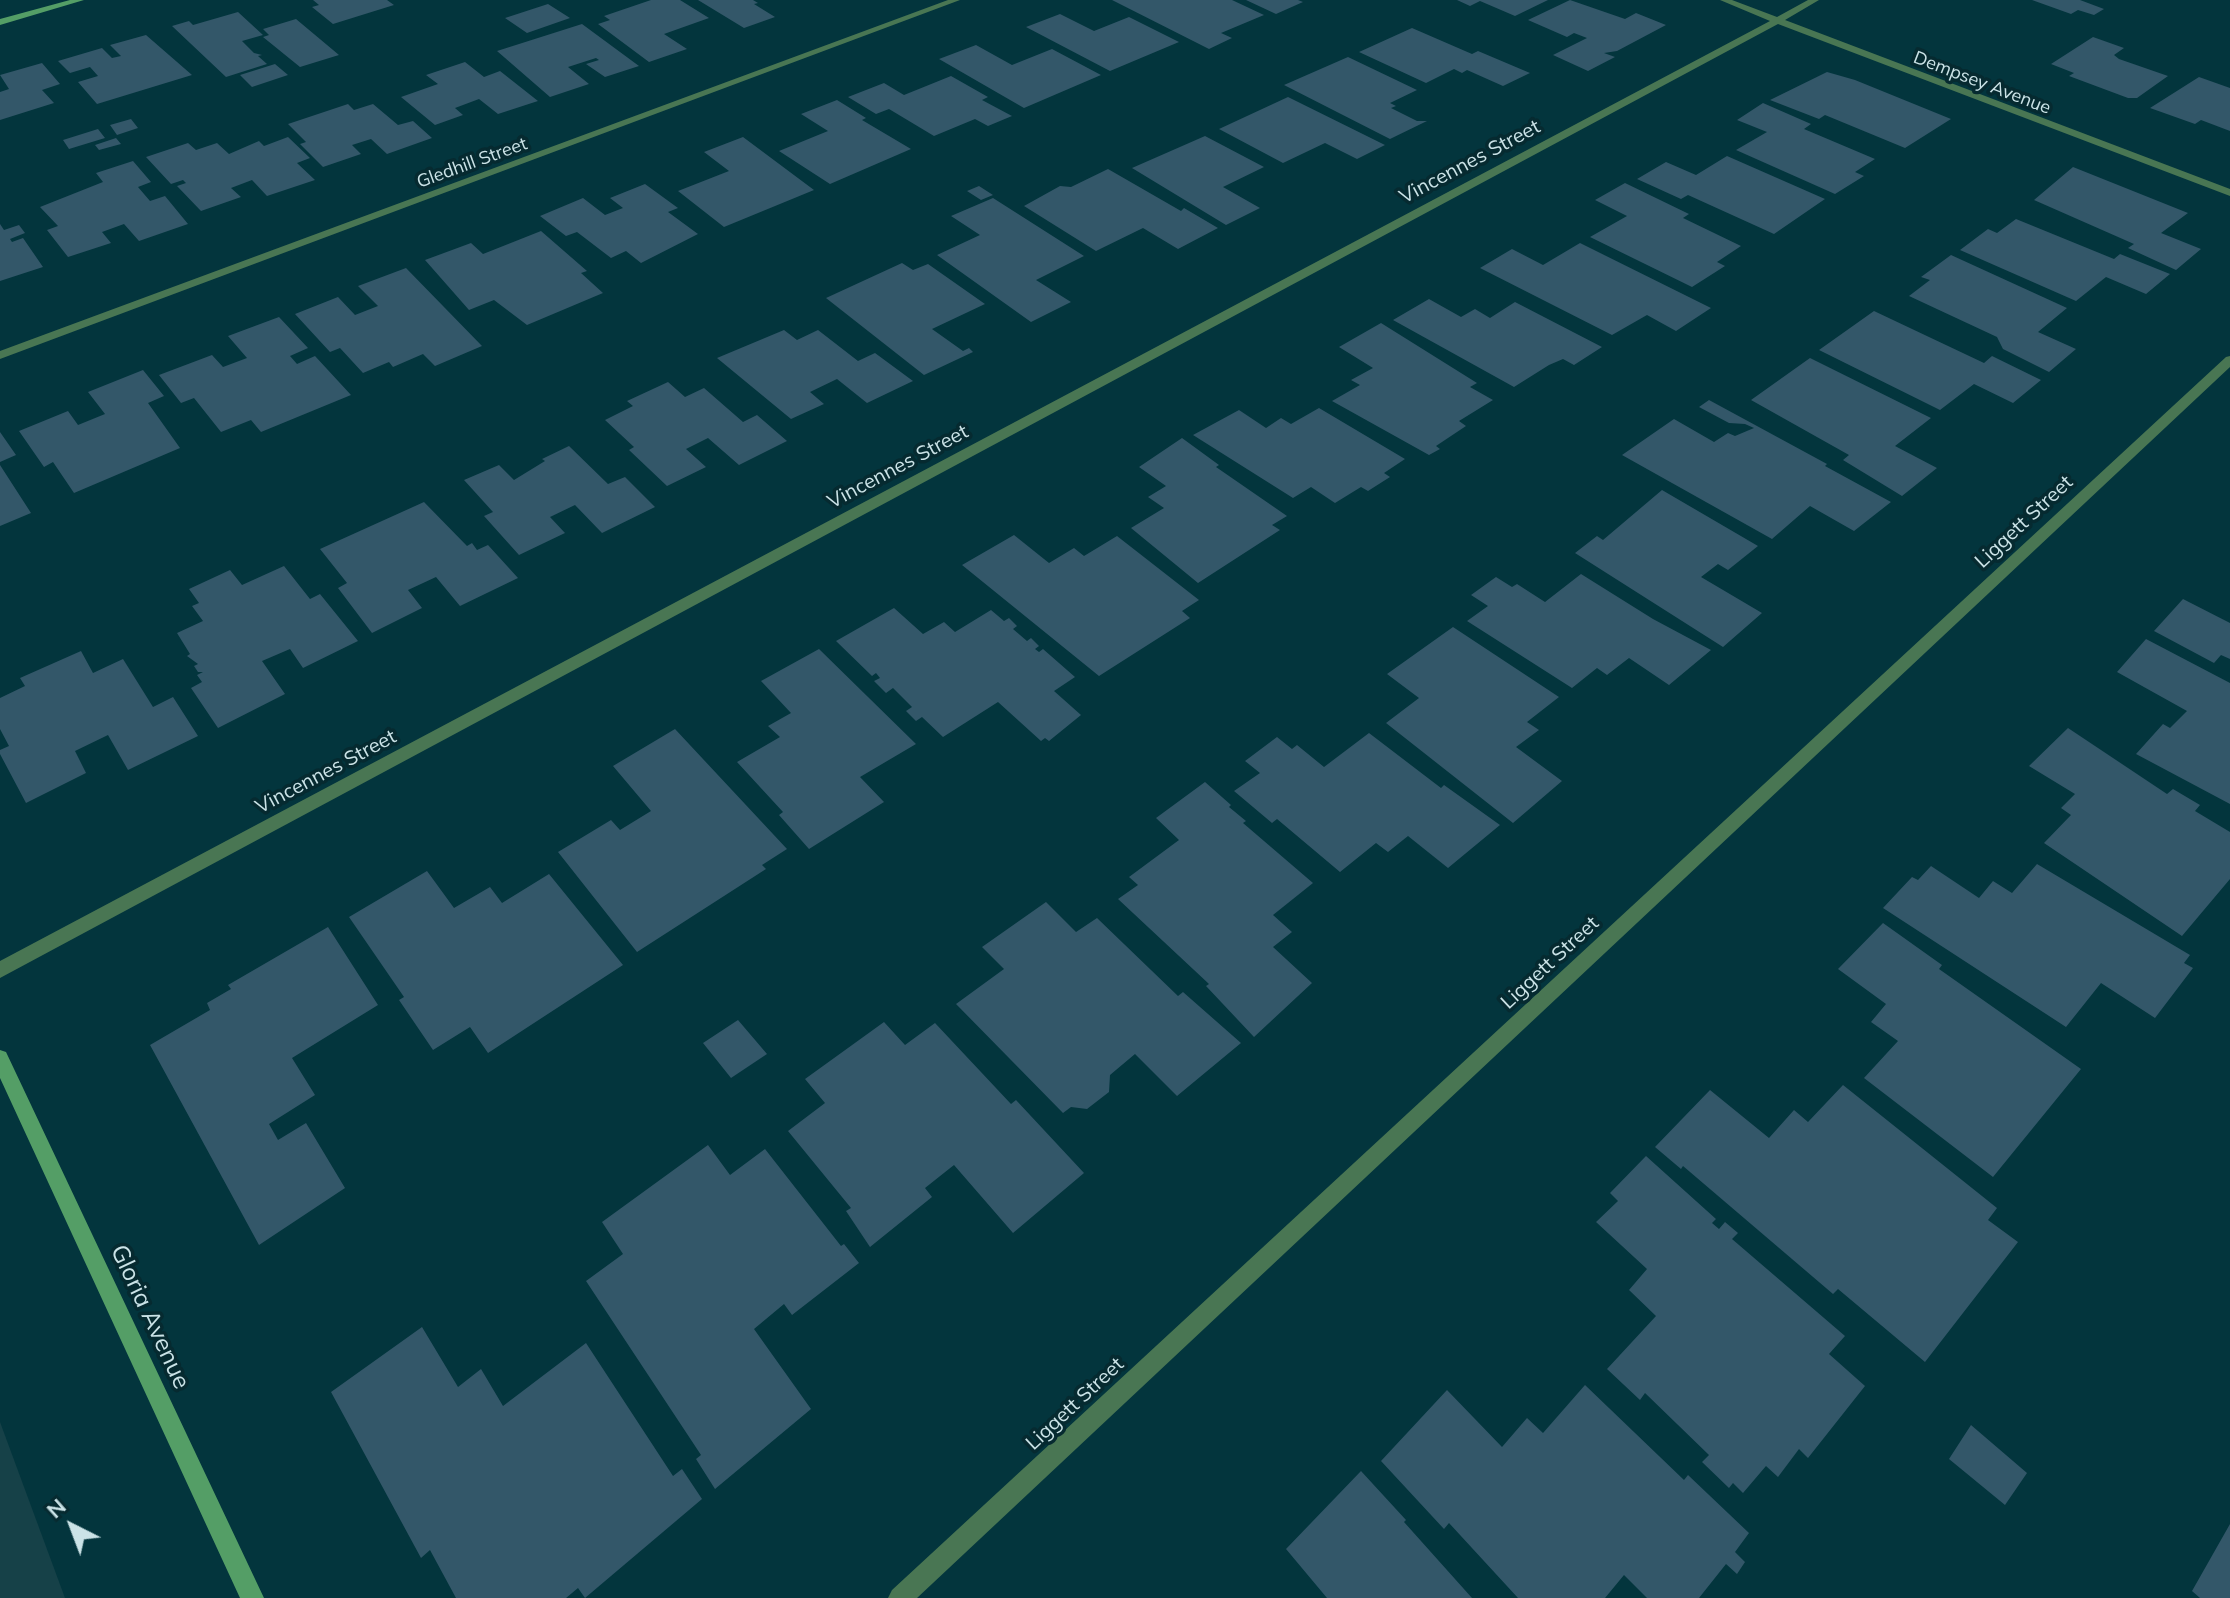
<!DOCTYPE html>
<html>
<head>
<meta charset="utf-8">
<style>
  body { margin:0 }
  #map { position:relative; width:2230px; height:1598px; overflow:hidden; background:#03353d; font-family:Mulish,sans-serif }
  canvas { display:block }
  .north { position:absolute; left:32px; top:1486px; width:80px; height:80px; -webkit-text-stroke:6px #062a30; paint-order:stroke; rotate:318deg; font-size:22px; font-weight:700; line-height:32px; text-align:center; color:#cbe3e7 }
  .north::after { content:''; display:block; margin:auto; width:28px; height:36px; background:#cbe3e7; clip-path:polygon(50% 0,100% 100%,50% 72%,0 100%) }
</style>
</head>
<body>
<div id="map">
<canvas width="2230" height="1598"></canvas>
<div class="north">N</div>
</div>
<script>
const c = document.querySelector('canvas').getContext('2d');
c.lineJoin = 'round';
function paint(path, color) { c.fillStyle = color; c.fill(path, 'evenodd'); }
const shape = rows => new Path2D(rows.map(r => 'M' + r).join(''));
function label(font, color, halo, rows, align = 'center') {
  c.font = font + ' Mulish,sans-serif'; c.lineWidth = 7; c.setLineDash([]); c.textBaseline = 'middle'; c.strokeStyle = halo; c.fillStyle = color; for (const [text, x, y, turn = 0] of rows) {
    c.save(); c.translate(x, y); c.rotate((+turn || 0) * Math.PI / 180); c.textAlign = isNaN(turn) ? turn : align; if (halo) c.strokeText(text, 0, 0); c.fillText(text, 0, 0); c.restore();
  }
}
paint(shape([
  [0,1422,65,1598,0,1598]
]), '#164148');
paint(shape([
  [313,0,387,0,394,5,333,24,312,7,319,5],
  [651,0,680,0,709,18,664,34,687,49,649,62,598,24,610,20,604,16],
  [698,0,753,0,758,3,754,4,775,17,744,28],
  [1112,0,1232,0,1264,15,1221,33,1232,38,1209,49],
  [1246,0,1298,0,1303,2,1276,14],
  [1457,0,1548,0,1515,16,1480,1,1470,6],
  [1570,0,1625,19,1636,13,1666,25,1617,51,1604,53,1615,57,1588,71,1553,55,1587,38,1574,33,1567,37,1528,20],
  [2032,0,2080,0,2104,9,2094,15,2078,10,2071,14],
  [548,4,570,18,527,33,505,18],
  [238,12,263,35,242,41,254,53,262,55,258,56,267,64,226,77,172,26,189,21,193,25],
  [1060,14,1094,31,1129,17,1179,42,1110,71,1026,27],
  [296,19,339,55,300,67,263,37,269,35,263,29],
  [582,24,639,66,605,77,586,64,599,60,596,58,568,67,589,84,550,97,497,51],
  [1412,28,1472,54,1478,51,1530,73,1503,86,1467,70,1462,73,1454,69,1426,83,1359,52],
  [146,35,192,75,97,104,78,82,98,76,90,67,70,73,58,61,102,48,112,58,121,56,110,45],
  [2093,37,2124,48,2114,55,2119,59,2168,76,2137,98,2128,98,2069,76,2074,73,2051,64],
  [976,45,1012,65,1052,49,1101,75,1024,108,939,59],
  [1348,57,1417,90,1390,103,1396,106,1391,108,1417,121,1427,121,1390,139,1284,85],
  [465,62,484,77,500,71,538,101,498,114,479,99,455,108,463,115,435,125,401,97,438,84,426,75],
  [42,63,60,84,42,90,54,103,0,120,0,92,9,89,0,75],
  [275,64,288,75,252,87,240,75],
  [1827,72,1855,80,1951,119,1905,148,1825,115,1819,119,1770,100],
  [951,76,988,97,982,100,1012,116,988,126,975,119,934,136,889,109,876,114,848,97,884,83,904,95],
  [2199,77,2230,88,2230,131,2201,120,2195,124,2150,108],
  [1288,97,1385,145,1357,159,1325,143,1283,163,1219,129],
  [837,100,866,118,862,120,911,149,830,184,779,151,828,131,801,114],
  [1763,103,1811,124,1804,129,1875,159,1855,172,1864,176,1835,194,1736,150,1767,132,1737,120],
  [348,104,354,110,373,104,398,125,413,121,432,138,387,154,371,139,352,145,361,154,323,167,300,144,306,142,288,124],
  [131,119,138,128,117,135,110,125],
  [98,129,105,138,69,149,63,140],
  [1205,136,1264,167,1223,187,1260,208,1226,225,1132,168],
  [288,137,310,158,297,163,315,180,267,196,252,180,231,188,241,197,201,211,177,186,186,183,183,180,171,184,146,157,188,143,196,150,217,143,229,154,259,141,264,146],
  [743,137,814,190,724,227,678,191,729,171,704,152],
  [116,138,121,144,99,150,95,145],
  [1727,156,1825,199,1774,234,1688,195,1681,199,1637,179,1666,162,1696,175],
  [133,161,151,182,138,187,150,201,165,196,188,224,139,241,124,224,102,232,111,243,68,257,47,230,58,226,40,207,103,182,96,173],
  [2073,167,2188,213,2161,233,2201,249,2176,270,2128,248,2134,244,2034,200],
  [1108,169,1181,211,1184,208,1218,228,1178,249,1143,228,1096,251,1024,206,1060,186,1071,187],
  [1625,183,1689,214,1683,218,1741,246,1717,262,1725,266,1692,287,1590,237,1627,216,1595,200],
  [645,184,678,208,668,212,698,234,641,263,626,251,611,258,577,232,566,236,540,216,583,198,605,215,623,208,610,198],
  [979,186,993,195,981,200,967,191],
  [993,198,1084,256,1036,280,1071,302,1031,322,937,255,980,235,951,216],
  [2016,219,2114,259,2120,254,2170,274,2146,294,2106,277,2076,301,1960,250,1988,229,1997,233],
  [0,224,4,230,19,225,25,233,10,239,12,242,23,238,43,267,0,281],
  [541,231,587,271,581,273,603,293,527,325,494,300,469,310,425,260,471,243,483,254],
  [1580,243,1711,308,1676,331,1647,315,1612,335,1480,268,1512,249,1543,265],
  [1951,255,2067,308,2038,332,2076,349,2049,372,2003,349,1997,337,1909,296,1930,280,1921,277],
  [902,263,913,270,928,264,985,304,932,329,963,351,969,348,973,352,924,375,826,298],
  [406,268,482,346,435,366,423,354,393,367,389,362,363,373,340,348,330,352,295,314,338,297,355,315,378,306,358,286],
  [1429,299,1461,317,1475,309,1490,318,1515,302,1602,347,1574,365,1563,359,1549,365,1514,387,1393,320],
  [1874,311,1984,363,1992,356,2041,380,2013,403,1974,384,1940,410,1819,350],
  [279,317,308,348,290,356,297,364,315,356,351,395,261,432,251,420,221,432,194,398,181,403,159,375,212,355,223,367,247,358,228,336],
  [1381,323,1477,383,1470,387,1493,400,1459,421,1466,426,1436,446,1440,449,1429,455,1332,401,1360,385,1351,380,1373,368,1339,347],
  [784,330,797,340,818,330,858,361,875,353,913,381,867,403,837,379,810,392,824,404,791,419,717,358],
  [1810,358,1931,418,1895,446,1937,468,1902,496,1843,460,1849,455,1751,400],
  [143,370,164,396,148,403,180,448,74,493,53,462,44,467,19,431,68,411,78,425,105,414,88,392],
  [668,382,685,397,704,388,743,422,757,415,787,441,739,465,708,438,686,449,706,467,667,486,629,450,634,447,605,420,633,406,627,401],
  [1709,400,1827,464,1825,466,1891,502,1854,531,1810,506,1772,539,1622,455,1674,419,1714,442,1728,433,1735,436,1754,428,1745,424,1729,423,1699,407],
  [1319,408,1405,459,1384,473,1390,477,1368,491,1361,487,1335,503,1311,487,1293,498,1193,435,1239,410,1266,428,1281,418,1291,424],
  [0,432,16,455,0,462],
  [1182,438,1219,465,1216,467,1287,516,1272,525,1280,530,1198,583,1131,528,1164,508,1148,497,1166,486,1139,467],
  [569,446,608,484,625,477,655,507,602,533,575,505,550,517,565,533,519,555,484,516,493,512,464,480,499,465,514,480,545,461,542,459],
  [0,465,31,513,0,526],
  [1662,490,1758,546,1728,570,1718,564,1701,577,1762,613,1723,647,1575,553,1597,536,1603,540],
  [424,502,467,546,472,543,477,550,488,545,518,578,460,606,436,577,408,590,422,608,372,633,338,588,347,583,320,549],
  [1014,535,1049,563,1074,548,1084,556,1117,536,1199,600,1182,611,1190,618,1099,676,962,565],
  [284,566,310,599,320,594,358,641,303,668,290,649,262,661,285,694,218,728,191,688,202,682,197,675,203,672,198,672,194,666,198,664,187,656,190,654,177,633,203,621,192,606,199,603,189,589,230,570,242,585],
  [1581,574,1653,619,1711,650,1669,685,1629,658,1607,675,1597,668,1572,688,1467,621,1488,606,1471,595,1496,577,1512,587,1517,584,1545,602],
  [2183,599,2230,623,2230,659,2221,655,2214,663,2154,631],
  [894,608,923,634,944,622,955,632,991,610,1004,621,1009,618,1017,626,1013,629,1027,641,1031,638,1039,646,1035,649,1039,652,1043,649,1075,677,1054,691,1081,715,1049,741,1045,738,1041,741,998,702,943,737,922,717,916,721,906,711,912,707,893,688,886,693,874,681,880,678,876,673,872,676,836,641],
  [1453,627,1559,697,1527,722,1539,730,1516,747,1562,781,1513,823,1386,723,1419,698,1387,674],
  [2146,639,2230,683,2230,804,2136,754,2163,724,2170,728,2187,711,2117,672],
  [819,649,916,744,860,777,884,802,809,849,779,815,783,812,737,762,780,737,768,726,791,713,761,681],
  [81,651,93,673,123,659,153,707,173,697,198,736,128,770,108,735,75,751,86,773,26,803,0,754,0,750,9,746,0,729,0,698,25,686,20,678],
  [2068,728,2167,794,2173,789,2200,805,2195,811,2230,832,2230,879,2182,936,2044,843,2071,815,2061,808,2075,794,2029,766],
  [675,729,787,849,762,865,766,869,637,952,558,852,611,820,620,830,651,811,613,766],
  [1369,733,1441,788,1444,785,1500,825,1448,868,1408,836,1388,852,1376,843,1340,872,1277,819,1272,823,1234,791,1260,773,1245,761,1277,737,1292,749,1297,745,1324,767],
  [1205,782,1231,805,1229,807,1246,821,1243,823,1313,883,1273,915,1292,932,1273,947,1312,983,1254,1037,1206,986,1209,984,1118,899,1138,885,1129,877,1179,840,1156,818],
  [2037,864,2190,955,2184,963,2193,968,2155,1018,2101,983,2066,1027,1883,908,1912,877,1918,880,1931,866,1979,898,1993,881,2012,893],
  [427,871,454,908,490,887,502,903,549,874,623,965,488,1053,470,1027,433,1050,399,1000,404,997,349,917],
  [1046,902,1076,932,1097,918,1178,996,1183,992,1241,1043,1177,1096,1135,1054,1110,1075,1109,1092,1087,1109,1071,1107,1063,1113,956,1004,1004,969,982,947],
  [1883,923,1942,965,1939,969,2081,1069,1993,1177,1864,1078,1898,1041,1871,1022,1886,1004,1838,969],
  [328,927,378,1005,292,1058,315,1095,269,1124,278,1140,306,1123,345,1188,259,1245,150,1045,210,1010,207,1003,231,989,228,985],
  [738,1020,767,1054,731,1078,703,1043],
  [884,1022,905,1045,935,1023,1011,1104,1016,1100,1084,1173,1013,1233,954,1165,925,1188,932,1197,870,1247,846,1211,851,1208,788,1131,825,1103,805,1079],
  [1843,1085,1997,1208,1988,1220,2018,1242,1925,1362,1838,1289,1833,1294,1683,1166,1681,1169,1655,1147,1710,1090,1769,1138,1794,1110,1808,1122],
  [708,1145,730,1175,765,1149,841,1246,844,1244,859,1263,792,1315,784,1304,754,1329,811,1409,715,1489,696,1459,701,1455,586,1281,623,1254,602,1222],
  [1646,1156,1716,1219,1712,1223,1719,1229,1725,1222,1738,1233,1732,1239,1845,1336,1829,1354,1865,1386,1808,1458,1799,1449,1778,1477,1766,1466,1743,1493,1733,1483,1729,1488,1702,1462,1709,1455,1645,1393,1640,1400,1607,1369,1656,1316,1629,1290,1647,1269,1596,1222,1618,1201,1610,1193],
  [422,1327,458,1387,481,1369,503,1406,586,1343,673,1476,682,1469,702,1499,585,1598,578,1588,566,1598,456,1598,430,1550,421,1558,331,1392],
  [1585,1385,1684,1480,1688,1475,1749,1533,1735,1552,1745,1562,1737,1574,1726,1564,1699,1598,1647,1598,1624,1575,1605,1598,1518,1598,1449,1523,1444,1529,1381,1461,1447,1390,1502,1447,1527,1418,1543,1433],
  [1971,1425,2027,1473,2005,1505,1949,1459],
  [1361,1471,1406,1520,1404,1522,1472,1598,1327,1598,1286,1549],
  [2230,1524,2230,1598,2200,1598,2192,1591]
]), '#335769');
paint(shape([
  [948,0,960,0,0,359,0,351,948,0],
  [1720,0,1732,0,1777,17,1808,0,1819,0,1785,20,2230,189,2230,196,1778,24,0,978,0,961,1770,21,1720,0],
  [2230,356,2230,367,917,1598,888,1598,892,1590,2226,357,2230,356]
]), '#497653');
paint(shape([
  [70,0,84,0,0,25,0,19,70,0],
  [0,1050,6,1052,264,1598,240,1598,0,1078,0,1050]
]), '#549e66');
label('18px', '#cbe3e7', '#062a30', [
  ["Dempsey Avenue",1982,83,21],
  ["Gledhill Street",472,163,-20]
]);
label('20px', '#cbe3e7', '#062a30', [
  ["Vincennes Street",1470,162,-28],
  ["Vincennes Street",898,467,-28],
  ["Liggett Street",2024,522,-43],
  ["Vincennes Street",326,772,-28],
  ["Liggett Street",1550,963,-43],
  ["Liggett Street",1075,1404,-43]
]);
label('24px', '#cbe3e7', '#062a30', [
  ["Gloria Avenue",150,1317,65]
]);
</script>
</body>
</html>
